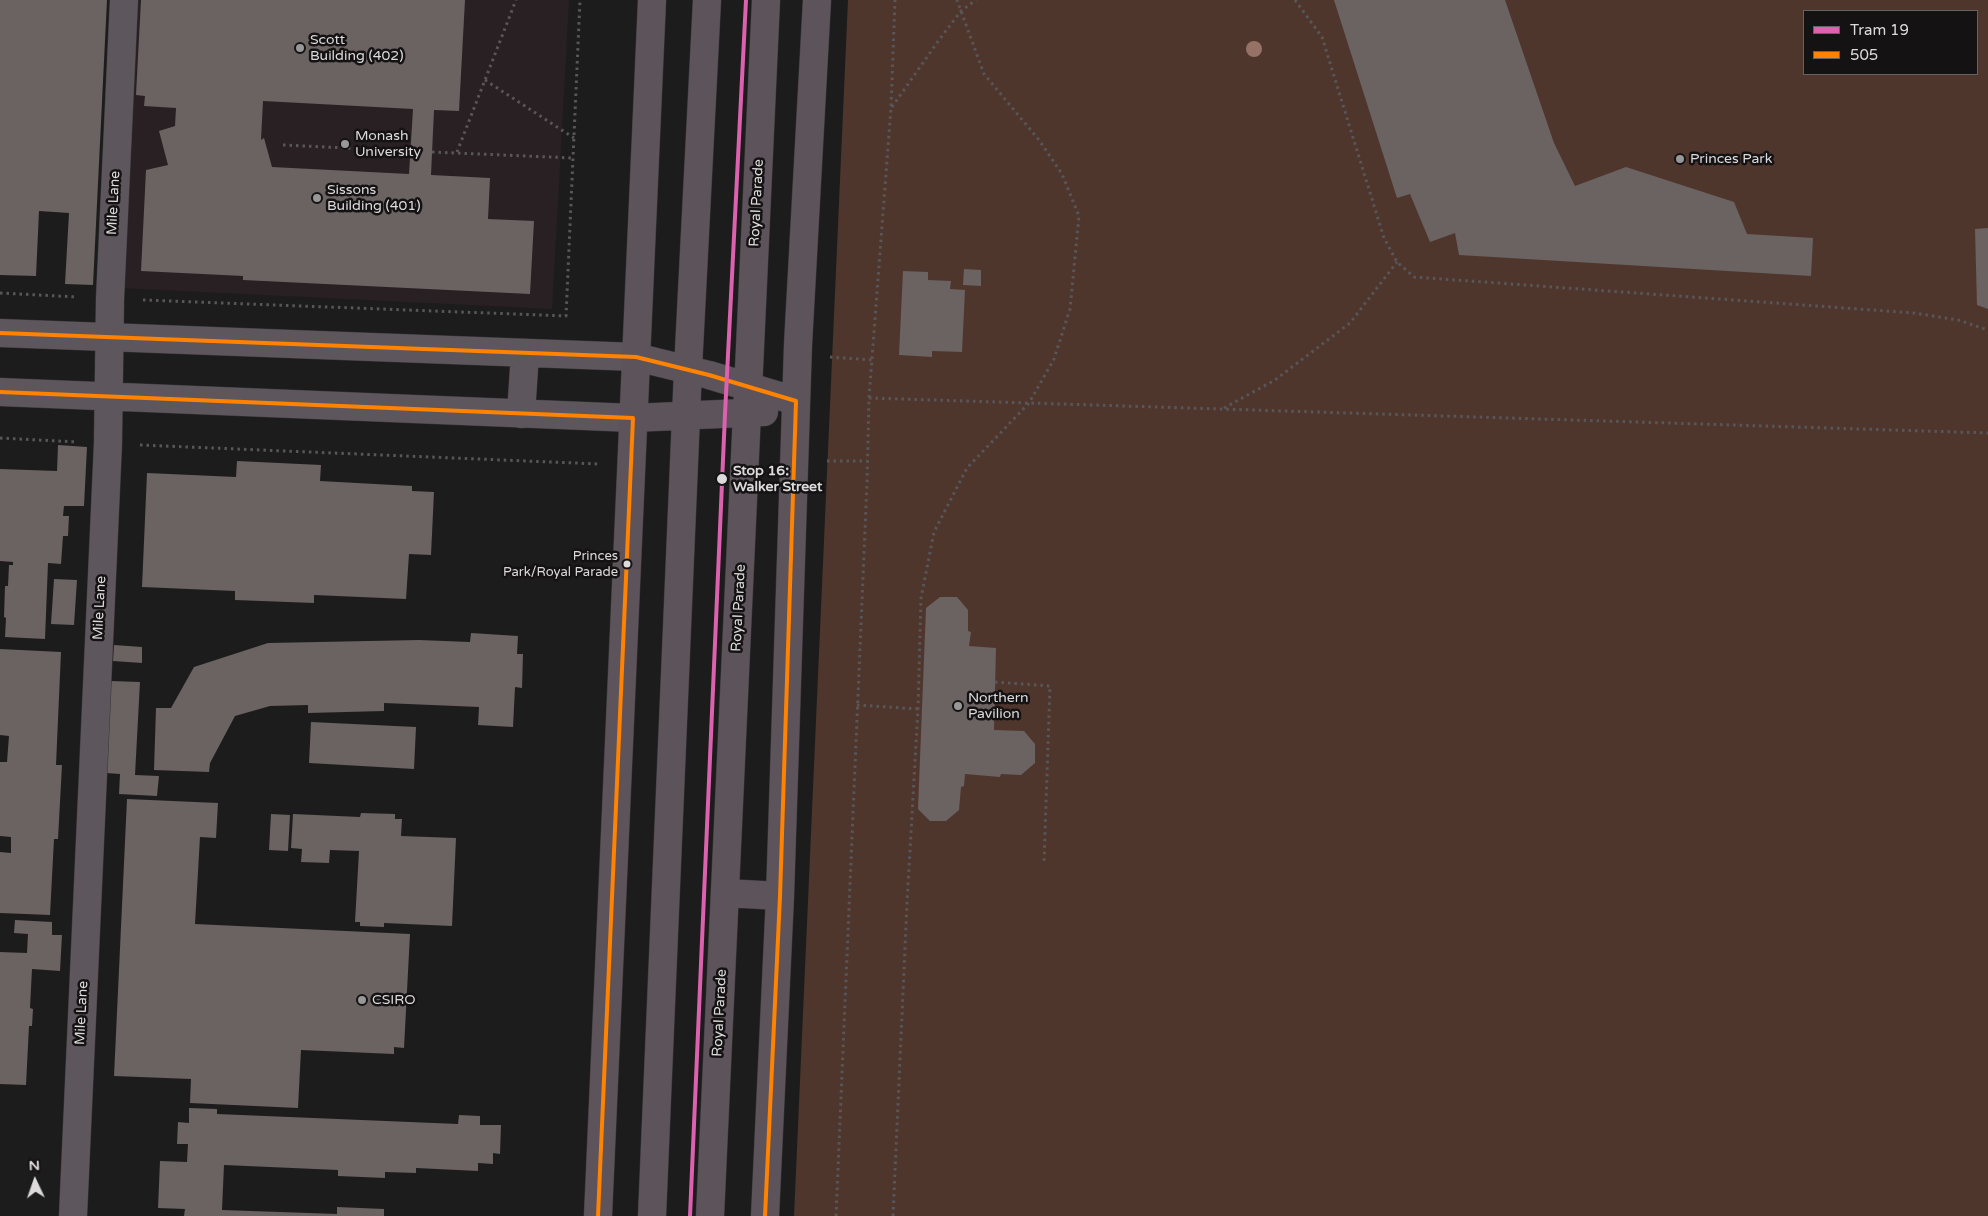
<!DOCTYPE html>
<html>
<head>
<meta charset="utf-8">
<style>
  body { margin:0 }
  #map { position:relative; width:1988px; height:1216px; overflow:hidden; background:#1d1c1c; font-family:"Varela Round",sans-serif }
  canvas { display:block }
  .legend { position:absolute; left:1803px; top:10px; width:175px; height:65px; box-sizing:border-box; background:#151213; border:1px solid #656263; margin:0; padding:6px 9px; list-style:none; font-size:15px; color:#dcdadb }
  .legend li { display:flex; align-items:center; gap:10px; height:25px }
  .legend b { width:25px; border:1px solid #656263 }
  .north { position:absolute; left:10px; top:1156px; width:50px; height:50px; -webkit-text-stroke:4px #151213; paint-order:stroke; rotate:357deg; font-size:14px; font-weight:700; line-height:20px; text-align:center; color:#dcdadb }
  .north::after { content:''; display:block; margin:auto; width:18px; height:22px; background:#dcdadb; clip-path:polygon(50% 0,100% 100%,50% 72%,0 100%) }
</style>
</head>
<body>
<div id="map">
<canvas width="1988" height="1216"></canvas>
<ul class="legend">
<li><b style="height:6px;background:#dc62af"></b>Tram 19</li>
<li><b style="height:6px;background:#ff8200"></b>505</li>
</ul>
<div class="north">N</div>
</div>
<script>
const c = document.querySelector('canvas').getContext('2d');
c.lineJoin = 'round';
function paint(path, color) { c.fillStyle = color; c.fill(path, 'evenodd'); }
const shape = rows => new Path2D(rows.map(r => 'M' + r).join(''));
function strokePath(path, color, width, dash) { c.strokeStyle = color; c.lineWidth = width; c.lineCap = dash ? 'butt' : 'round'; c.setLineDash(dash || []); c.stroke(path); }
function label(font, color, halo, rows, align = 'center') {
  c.font = font + ' "Varela Round",sans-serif'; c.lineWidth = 5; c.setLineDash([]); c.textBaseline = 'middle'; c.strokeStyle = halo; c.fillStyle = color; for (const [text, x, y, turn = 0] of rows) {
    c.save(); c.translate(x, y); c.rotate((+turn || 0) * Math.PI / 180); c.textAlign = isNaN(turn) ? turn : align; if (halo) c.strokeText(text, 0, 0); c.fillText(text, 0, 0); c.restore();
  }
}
paint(shape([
  [136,0,569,0,552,309,122,288]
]), '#292024');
paint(shape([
  [848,0,1988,0,1988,1216,794,1216],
  [1804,11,1977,11,1977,74,1804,74]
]), '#4f362c');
paint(shape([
  [0,0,107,0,93,285,65,284,69,213,39,211,36,276,0,275],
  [141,0,465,0,459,111,434,110,431,175,490,178,488,219,534,221,530,294,243,280,243,276,141,271,146,170,168,165,159,131,175,126,176,108,144,106,145,96,136,95],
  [263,101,413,109,409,174,272,167,264,138,261,140],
  [1334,0,1505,0,1554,143,1575,186,1626,167,1734,202,1747,234,1813,238,1811,276,1459,255,1455,233,1430,242,1410,194,1397,198],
  [1988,228,1988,309,1977,305,1975,229],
  [964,269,981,270,981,286,963,285],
  [903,271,928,272,928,280,951,281,950,289,965,290,962,352,932,351,932,357,899,355],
  [58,445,87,447,84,506,64,506,63,516,69,516,68,536,63,536,61,564,48,563,45,639,5,637,6,618,4,617,5,586,8,586,9,565,13,565,13,562,0,561,0,469,57,471],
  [237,461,321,465,320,481,412,486,412,491,434,492,431,555,409,554,406,599,314,595,314,603,235,600,235,591,142,587,147,473,236,477],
  [54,579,77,580,74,625,51,624],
  [940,597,957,597,968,610,968,631,971,632,969,646,996,648,994,730,1024,731,1035,744,1035,763,1021,775,1001,774,1000,777,965,774,964,786,961,787,959,810,946,821,930,821,918,809,926,608],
  [471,633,518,636,517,654,523,654,522,688,515,687,513,727,478,725,479,707,384,703,384,711,308,713,308,705,270,706,235,716,210,763,209,772,154,770,156,708,171,708,194,667,268,643,419,640,470,642],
  [114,645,142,647,142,663,113,661],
  [0,649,61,652,56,765,62,765,58,839,54,839,50,915,0,913,0,852,11,853,11,837,0,836,0,762,7,762,9,736,0,735],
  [111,681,140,682,135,775,159,776,157,796,119,794,120,774,106,773],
  [311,722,416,727,414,769,309,763],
  [127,799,218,803,216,838,200,837,195,924,410,934,404,1048,394,1047,394,1054,301,1050,298,1108,190,1103,191,1079,114,1076],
  [361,813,395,814,395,819,402,819,401,836,456,838,452,926,384,923,384,927,360,926,360,922,355,922,359,851,330,850,329,863,301,862,302,849,291,848,293,814,360,817],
  [271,814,290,815,288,851,269,850],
  [15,920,52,922,52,935,62,935,60,971,32,969,30,1008,33,1009,32,1026,29,1026,26,1085,0,1084,0,952,27,953,28,934,14,933],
  [189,1108,217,1109,217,1114,458,1124,459,1115,480,1116,480,1125,501,1125,500,1154,493,1153,493,1164,478,1163,478,1171,416,1168,416,1173,385,1172,385,1178,338,1176,338,1170,224,1165,222,1210,337,1214,337,1207,384,1209,384,1216,184,1216,185,1209,158,1208,160,1161,187,1162,188,1144,177,1144,178,1122,189,1123]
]), '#6b6262');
const minor = shape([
  [0,333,636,357],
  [0,392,633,418],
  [521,414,525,353],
  [73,1216,108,443,110,299,124,0]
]);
const highway = shape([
  [636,357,709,375,796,401],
  [633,418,764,412],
  [725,893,780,896],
  [598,1216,652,0],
  [652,1216,688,369,707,0],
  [710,1216,766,0],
  [765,1216,780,896,798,345,817,0]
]);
strokePath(minor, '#383737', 29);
strokePath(highway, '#383737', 29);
strokePath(shape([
  [1295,0,1322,37,1384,238,1397,262,1414,277,1914,313,1958,320,1988,330],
  [485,80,574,138],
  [892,107,939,40,961,11,976,0],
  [283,145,411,151],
  [432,152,573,158],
  [457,152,516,0],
  [0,293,77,297],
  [143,300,566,316,580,0],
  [830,357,872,360],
  [869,398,1988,433],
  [1224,408,1275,380,1350,323,1397,262],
  [0,438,77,442],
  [140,445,599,464],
  [827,461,867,461],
  [995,682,1050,686,1044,863],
  [857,705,918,709],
  [836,1216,867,483,869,398,891,108,895,0],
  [893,1216,907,903,918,709,921,598,934,532,967,468,1029,403,1054,359,1070,309,1079,216,1062,174,1039,140,984,74,957,0]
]), '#595659', 3, [2.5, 4]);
strokePath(minor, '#5e565d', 28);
strokePath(highway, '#5d535b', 28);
strokePath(shape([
  [0,333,636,357,709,375,796,401,780,896,765,1216],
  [0,392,633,418,598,1216]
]), '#ff8200', 4);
strokePath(shape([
  [690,1216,725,414,746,0]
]), '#dc62af', 4);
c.fillStyle = '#957265';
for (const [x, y] of [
  [1254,49]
]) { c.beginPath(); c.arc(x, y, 8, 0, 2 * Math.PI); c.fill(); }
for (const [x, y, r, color] of [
  [300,48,5,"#999898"],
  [345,144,5,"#999898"],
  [1680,159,5,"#999898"],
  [317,198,5,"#999898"],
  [722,479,6,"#dcdadb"],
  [627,564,4.5,"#dcdadb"],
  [958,706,5,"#999898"],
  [362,1000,5,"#999898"]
]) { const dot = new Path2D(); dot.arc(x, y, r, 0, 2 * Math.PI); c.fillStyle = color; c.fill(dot); strokePath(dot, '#151213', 2); }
label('13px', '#dcdadb', '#151213', [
  ["Princes",618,557],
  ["Park/Royal Parade",618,573]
], 'right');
label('14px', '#dcdadb', '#151213', [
  ["Scott",310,40],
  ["Building (402)",310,56],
  ["Monash",355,136],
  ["University",355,152],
  ["Princes Park",1690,159],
  ["Sissons",327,190],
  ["Building (401)",327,206],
  ["Northern",968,698],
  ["Pavilion",968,714],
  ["CSIRO",372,1000]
], 'left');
label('14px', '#dcdadb', '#151213', [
  ["Mile Lane",114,203,-87],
  ["Royal Parade",757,203,-87],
  ["Mile Lane",100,608,-87],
  ["Royal Parade",739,608,-87],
  ["Mile Lane",82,1013,-87],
  ["Royal Parade",720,1013,-87]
]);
label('bold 14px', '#dcdadb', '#151213', [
  ["Stop 16:",733,471],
  ["Walker Street",733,487]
], 'left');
</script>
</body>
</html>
